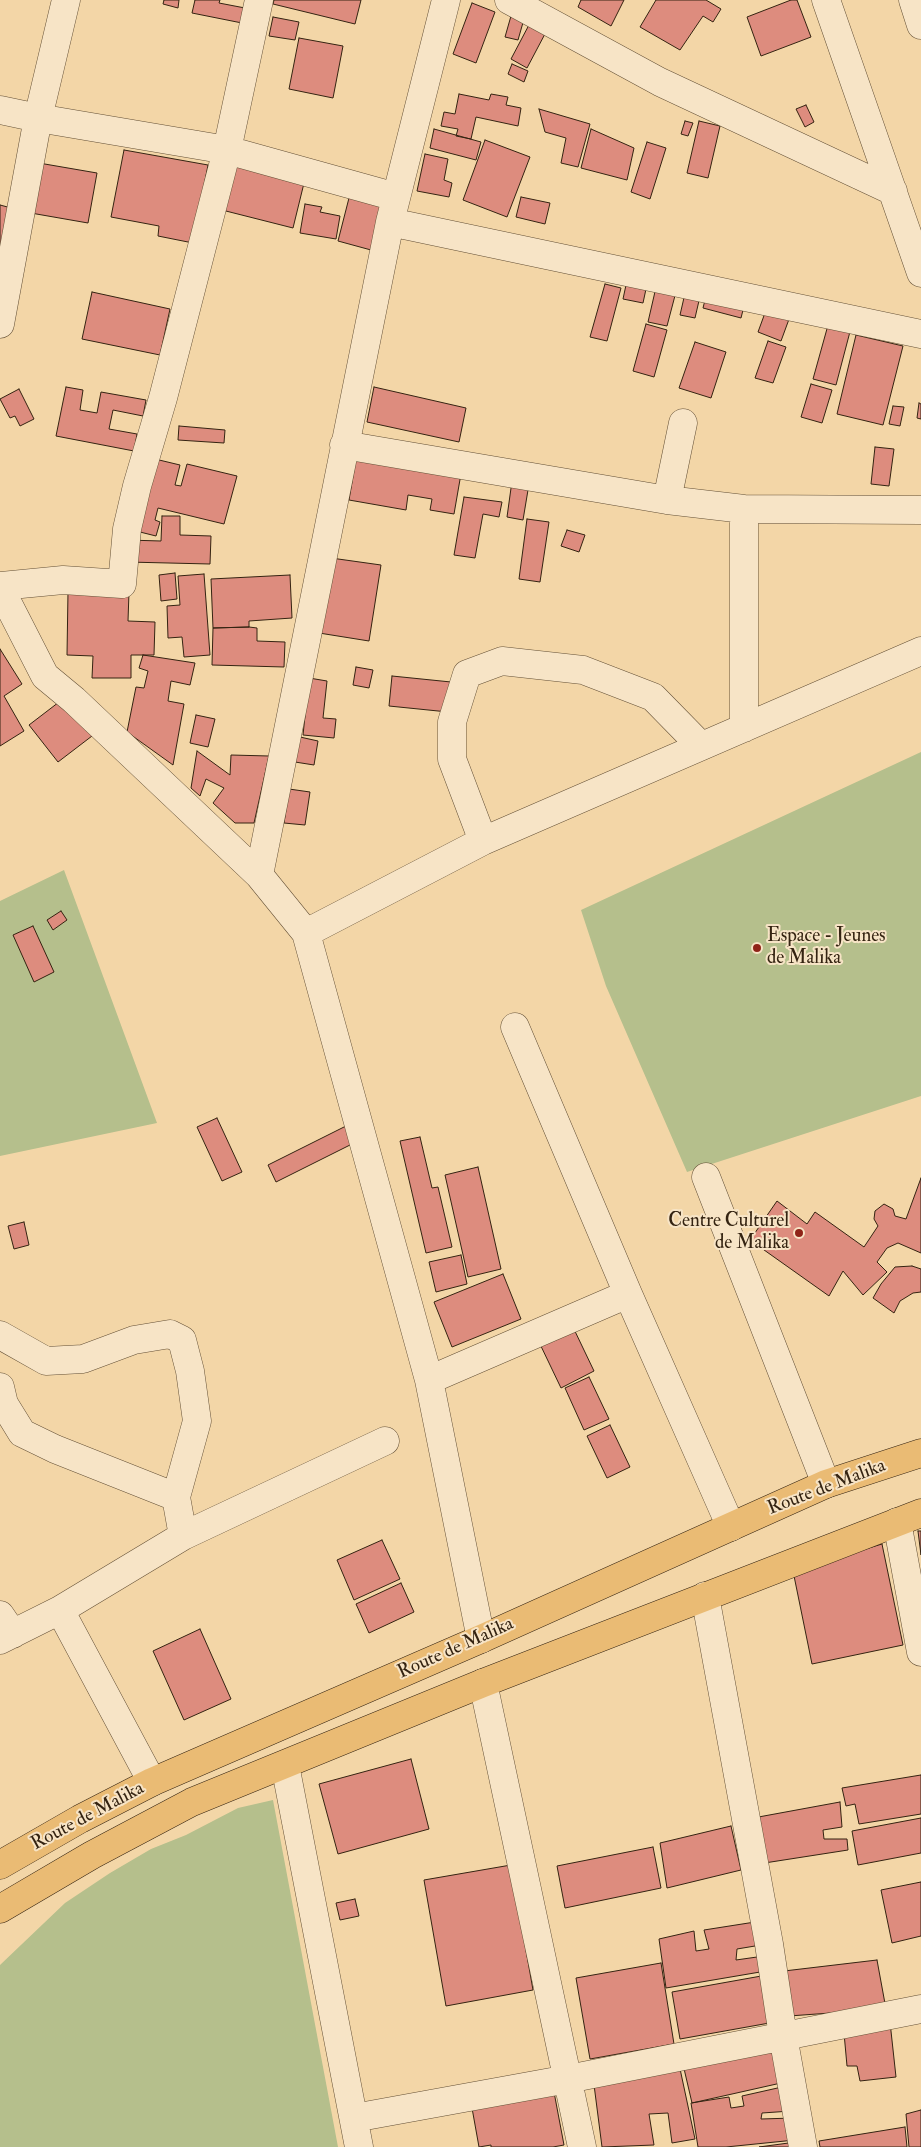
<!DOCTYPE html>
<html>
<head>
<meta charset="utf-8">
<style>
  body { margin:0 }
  canvas { display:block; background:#f3d6a7 }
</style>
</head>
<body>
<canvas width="921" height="2147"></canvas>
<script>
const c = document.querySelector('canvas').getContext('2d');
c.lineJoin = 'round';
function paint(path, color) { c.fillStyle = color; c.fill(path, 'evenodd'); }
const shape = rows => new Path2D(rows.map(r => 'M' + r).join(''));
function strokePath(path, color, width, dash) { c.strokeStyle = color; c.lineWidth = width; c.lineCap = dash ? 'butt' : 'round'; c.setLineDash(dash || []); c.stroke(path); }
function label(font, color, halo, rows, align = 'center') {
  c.font = font + ' "IM FELL Double Pica",serif'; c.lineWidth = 4; c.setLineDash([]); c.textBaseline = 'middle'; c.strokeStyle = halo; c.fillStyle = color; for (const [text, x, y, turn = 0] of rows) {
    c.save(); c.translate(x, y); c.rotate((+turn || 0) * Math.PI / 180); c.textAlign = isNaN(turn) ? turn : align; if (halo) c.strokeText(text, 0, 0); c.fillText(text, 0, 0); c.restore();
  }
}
paint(shape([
  [921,752,921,1096,687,1172,606,986,581,910],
  [64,870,157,1123,0,1156,0,901],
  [273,1800,338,2147,0,2147,0,1965,65,1903,110,1873,151,1849,186,1835,238,1808]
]), '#b5bf8c');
const building = shape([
  [164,0,179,0,178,8,163,4,164,0],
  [195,0,220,0,219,3,245,8,242,23,192,13,195,0],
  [274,0,361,0,355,24,273,4,274,0],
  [581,0,624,0,611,26,578,7,581,0],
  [656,0,706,0,721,9,713,22,703,16,680,50,640,27,656,0],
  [791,0,797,0,811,37,761,56,747,17,791,0],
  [472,3,495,12,476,63,453,54,472,3],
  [511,16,524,19,518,40,505,37,511,16],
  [273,17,299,22,295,40,269,36,273,17],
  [530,23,546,32,527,68,511,59,530,23],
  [299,38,343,46,333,98,289,89,299,38],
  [512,64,528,71,524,82,508,74,512,64],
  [459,94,489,100,491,94,508,97,506,105,521,108,518,126,476,117,471,139,456,136,458,129,441,126,444,112,455,114,459,94],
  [806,105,814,122,805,127,796,109,806,105],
  [539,109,590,124,578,167,561,163,566,138,545,132,539,109],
  [685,121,693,123,688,136,681,134,685,121],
  [699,121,720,126,708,178,687,173,699,121],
  [434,129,481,142,476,160,430,148,434,129],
  [591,129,634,148,627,180,581,168,591,129],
  [485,140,530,157,507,217,463,200,485,140],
  [647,142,666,148,650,199,631,192,647,142],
  [124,150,208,165,193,243,158,236,159,226,111,217,124,150],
  [425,154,448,159,444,180,452,183,449,197,417,191,425,154],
  [231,160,305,179,293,228,218,209,231,160],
  [33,162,97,173,88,223,25,212,33,162],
  [521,197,550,203,545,224,516,217,521,197],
  [349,198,383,202,371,250,338,241,349,198],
  [305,204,322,207,320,212,340,216,336,239,300,233,305,204],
  [0,205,15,209,0,259,0,205],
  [657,283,677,288,667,326,648,322,657,283],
  [605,284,621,288,607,341,590,337,605,284],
  [626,285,646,289,643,303,623,299,626,285],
  [686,289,701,292,695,318,680,315,686,289],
  [92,292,170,309,160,355,82,339,92,292],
  [707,292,745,302,741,318,703,308,707,292],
  [769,302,792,311,781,341,758,332,769,302],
  [830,318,852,324,836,385,813,379,830,318],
  [646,324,667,330,654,377,633,371,646,324],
  [856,335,903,346,883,425,837,414,856,335],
  [768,341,786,347,773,383,755,378,768,341],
  [695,342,726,352,711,398,679,388,695,342],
  [811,384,832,390,822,423,801,417,811,384],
  [66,387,83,390,80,410,97,413,101,392,146,400,143,416,113,410,109,429,137,434,134,451,56,436,66,387],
  [374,387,466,408,459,442,367,422,374,387],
  [19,389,34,419,20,426,15,416,10,418,0,399,19,389],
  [919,403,921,404,921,419,917,418,919,403],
  [893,406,904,407,900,426,889,424,893,406],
  [179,426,225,430,224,443,178,440,179,426],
  [875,447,894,449,889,486,871,484,875,447],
  [357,452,462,468,454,514,430,510,432,499,408,495,406,510,349,500,357,452],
  [155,459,180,465,175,485,181,486,187,464,237,476,224,524,158,508,155,520,160,522,156,536,136,531,155,459],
  [512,481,529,484,523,520,507,517,512,481],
  [464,497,502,502,499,517,483,514,475,558,454,555,464,497],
  [162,516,180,516,180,535,211,536,210,564,127,562,127,540,161,541,162,516],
  [527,519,549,522,540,582,519,579,527,519],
  [567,530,585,535,579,552,561,546,567,530],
  [331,558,381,565,369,641,319,633,331,558],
  [175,573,177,599,161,601,159,575,175,573],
  [204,574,210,655,184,657,182,637,168,638,167,606,180,605,178,576,204,574],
  [290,575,292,618,249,621,249,627,213,628,211,579,290,575],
  [68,592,129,592,128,621,155,622,154,655,131,655,131,678,92,678,93,656,67,655,68,592],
  [249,627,257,628,257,641,285,642,284,667,212,665,213,628,249,627],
  [0,649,22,684,4,696,24,731,0,746,0,649],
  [143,655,195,663,190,685,171,681,168,701,184,704,173,765,127,732,136,687,144,688,148,671,139,668,143,655],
  [356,667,373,670,369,688,353,685,356,667],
  [392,676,451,682,448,712,389,706,392,676],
  [309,678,327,681,323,718,336,719,334,738,303,735,309,678],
  [63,699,92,736,58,762,29,725,63,699],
  [196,715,215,719,208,747,190,743,196,715],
  [300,737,318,741,314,765,295,762,300,737],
  [197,751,230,775,231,755,269,756,254,823,235,823,213,803,224,788,206,779,200,796,191,788,197,751],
  [289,789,310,792,305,825,284,823,289,789],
  [61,911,67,920,53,930,47,920,61,911],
  [33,926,54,972,34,982,13,935,33,926],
  [217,1118,242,1172,222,1181,197,1127,217,1118],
  [350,1124,358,1141,276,1182,268,1165,350,1124],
  [420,1137,432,1188,438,1187,452,1247,426,1253,400,1141,420,1137],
  [478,1167,501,1269,468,1277,445,1175,478,1167],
  [921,1178,921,1253,898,1243,887,1248,877,1262,887,1272,863,1295,843,1271,829,1296,750,1240,777,1201,807,1224,815,1212,864,1247,878,1226,874,1219,875,1211,884,1204,893,1209,895,1216,906,1219,921,1178],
  [24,1222,29,1245,14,1249,8,1226,24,1222],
  [461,1255,467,1284,436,1292,429,1262,461,1255],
  [912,1266,921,1269,921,1292,913,1293,900,1301,894,1313,873,1298,881,1284,895,1267,912,1266],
  [503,1274,521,1319,452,1347,434,1302,503,1274],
  [572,1325,594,1371,561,1388,539,1342,572,1325],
  [589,1377,609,1419,584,1430,565,1388,589,1377],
  [610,1425,630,1467,607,1478,587,1436,610,1425],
  [918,1531,921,1531,921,1555,918,1531],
  [382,1540,400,1579,354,1600,337,1560,382,1540],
  [882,1544,903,1645,812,1664,793,1571,882,1544],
  [401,1583,414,1612,369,1633,356,1604,401,1583],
  [200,1629,231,1699,184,1720,153,1651,200,1629],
  [411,1759,429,1829,338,1854,319,1784,411,1759],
  [921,1775,921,1814,859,1824,855,1804,846,1806,842,1788,921,1775],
  [840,1802,842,1827,823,1830,824,1839,847,1839,848,1850,758,1864,753,1818,840,1802],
  [921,1818,921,1853,858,1865,852,1831,921,1818],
  [731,1826,741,1870,667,1888,660,1843,731,1826],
  [653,1847,661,1888,565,1908,557,1866,653,1847],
  [511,1865,533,1990,446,2006,424,1880,511,1865],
  [921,1882,921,1936,892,1943,881,1890,921,1882],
  [355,1899,359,1916,340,1920,336,1903,355,1899],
  [755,1922,761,1945,737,1949,736,1960,764,1956,766,1971,666,1988,659,1939,694,1931,696,1951,709,1949,704,1930,755,1922],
  [877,1960,886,2009,789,2016,784,1971,877,1960],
  [661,1963,674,2044,590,2059,576,1978,661,1963],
  [767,1975,775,2022,680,2039,672,1992,767,1975],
  [890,2022,896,2077,860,2081,857,2066,847,2066,844,2033,890,2022],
  [772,2041,781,2083,692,2103,682,2060,772,2041],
  [679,2064,695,2139,672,2143,668,2113,649,2114,654,2145,602,2147,593,2077,679,2064],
  [782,2087,791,2111,762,2113,761,2119,793,2118,795,2140,726,2147,698,2147,691,2103,729,2097,731,2108,744,2106,742,2096,782,2087],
  [554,2092,564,2145,553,2147,491,2147,491,2145,479,2147,472,2108,554,2092],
  [921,2110,921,2147,909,2147,906,2114,921,2110],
  [905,2127,907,2147,820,2147,819,2141,905,2127],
  [796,2142,796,2147,759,2147,796,2142]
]);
paint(building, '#dd8c7e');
strokePath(building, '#342311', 1);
const minor = shape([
  [509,0,660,82,893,191],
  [826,0,921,273],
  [913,0,921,25],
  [0,110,38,118,227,150,396,197],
  [390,222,921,334],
  [0,324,38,118,66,0],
  [344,445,667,500,744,509,921,510],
  [667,500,683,423],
  [744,509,744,728],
  [0,586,63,580,122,584,127,529,137,486,163,398,227,150,259,0],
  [0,588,45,676,74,700,259,875,306,933,429,1380,481,1639],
  [483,841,452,759,452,722,467,674,502,661,583,670,653,697,701,746],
  [259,875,390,222,446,0],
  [306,933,483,841,921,651],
  [515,1027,628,1294,731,1527],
  [706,1177,826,1484],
  [0,1335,46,1361,83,1359,134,1340,170,1334,182,1340,190,1371,197,1421,176,1497,183,1536],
  [429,1380,628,1294],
  [0,1387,4,1404,22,1433,55,1449,176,1497],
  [897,1522,921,1652],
  [705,1596,769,1944,783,2036,803,2147],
  [60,1610,152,1782],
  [0,1615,13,1634],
  [0,1640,60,1610,183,1536,385,1441],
  [483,1683,582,2147],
  [285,1765,359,2147],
  [354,2118,568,2079,921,2009]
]);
const major = shape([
  [0,1865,80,1819,152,1782,481,1639,826,1484,921,1453],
  [0,1909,92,1855,192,1802,483,1683,921,1513]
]);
strokePath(minor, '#645036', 29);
strokePath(major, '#342311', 29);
strokePath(minor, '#f7e4c6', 28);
strokePath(major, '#eabb74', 28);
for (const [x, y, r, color] of [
  [757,948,5,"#8f2418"],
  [799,1233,5,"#8f2418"]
]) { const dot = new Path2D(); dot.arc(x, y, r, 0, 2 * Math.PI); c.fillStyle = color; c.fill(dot); strokePath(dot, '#f7e4c6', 2); }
label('19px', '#342311', '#f7e4c6', [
  ["Espace - Jeunes",767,937],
  ["de Malika",767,959],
  ["Centre Culturel",789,1222,"right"],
  ["de Malika",789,1244,"right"]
], 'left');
label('19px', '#342311', '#f7e4c6', [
  ["Route de Malika",827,1488,-21],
  ["Route de Malika",456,1649,-24],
  ["Route de Malika",88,1817,-28]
]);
</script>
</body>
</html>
